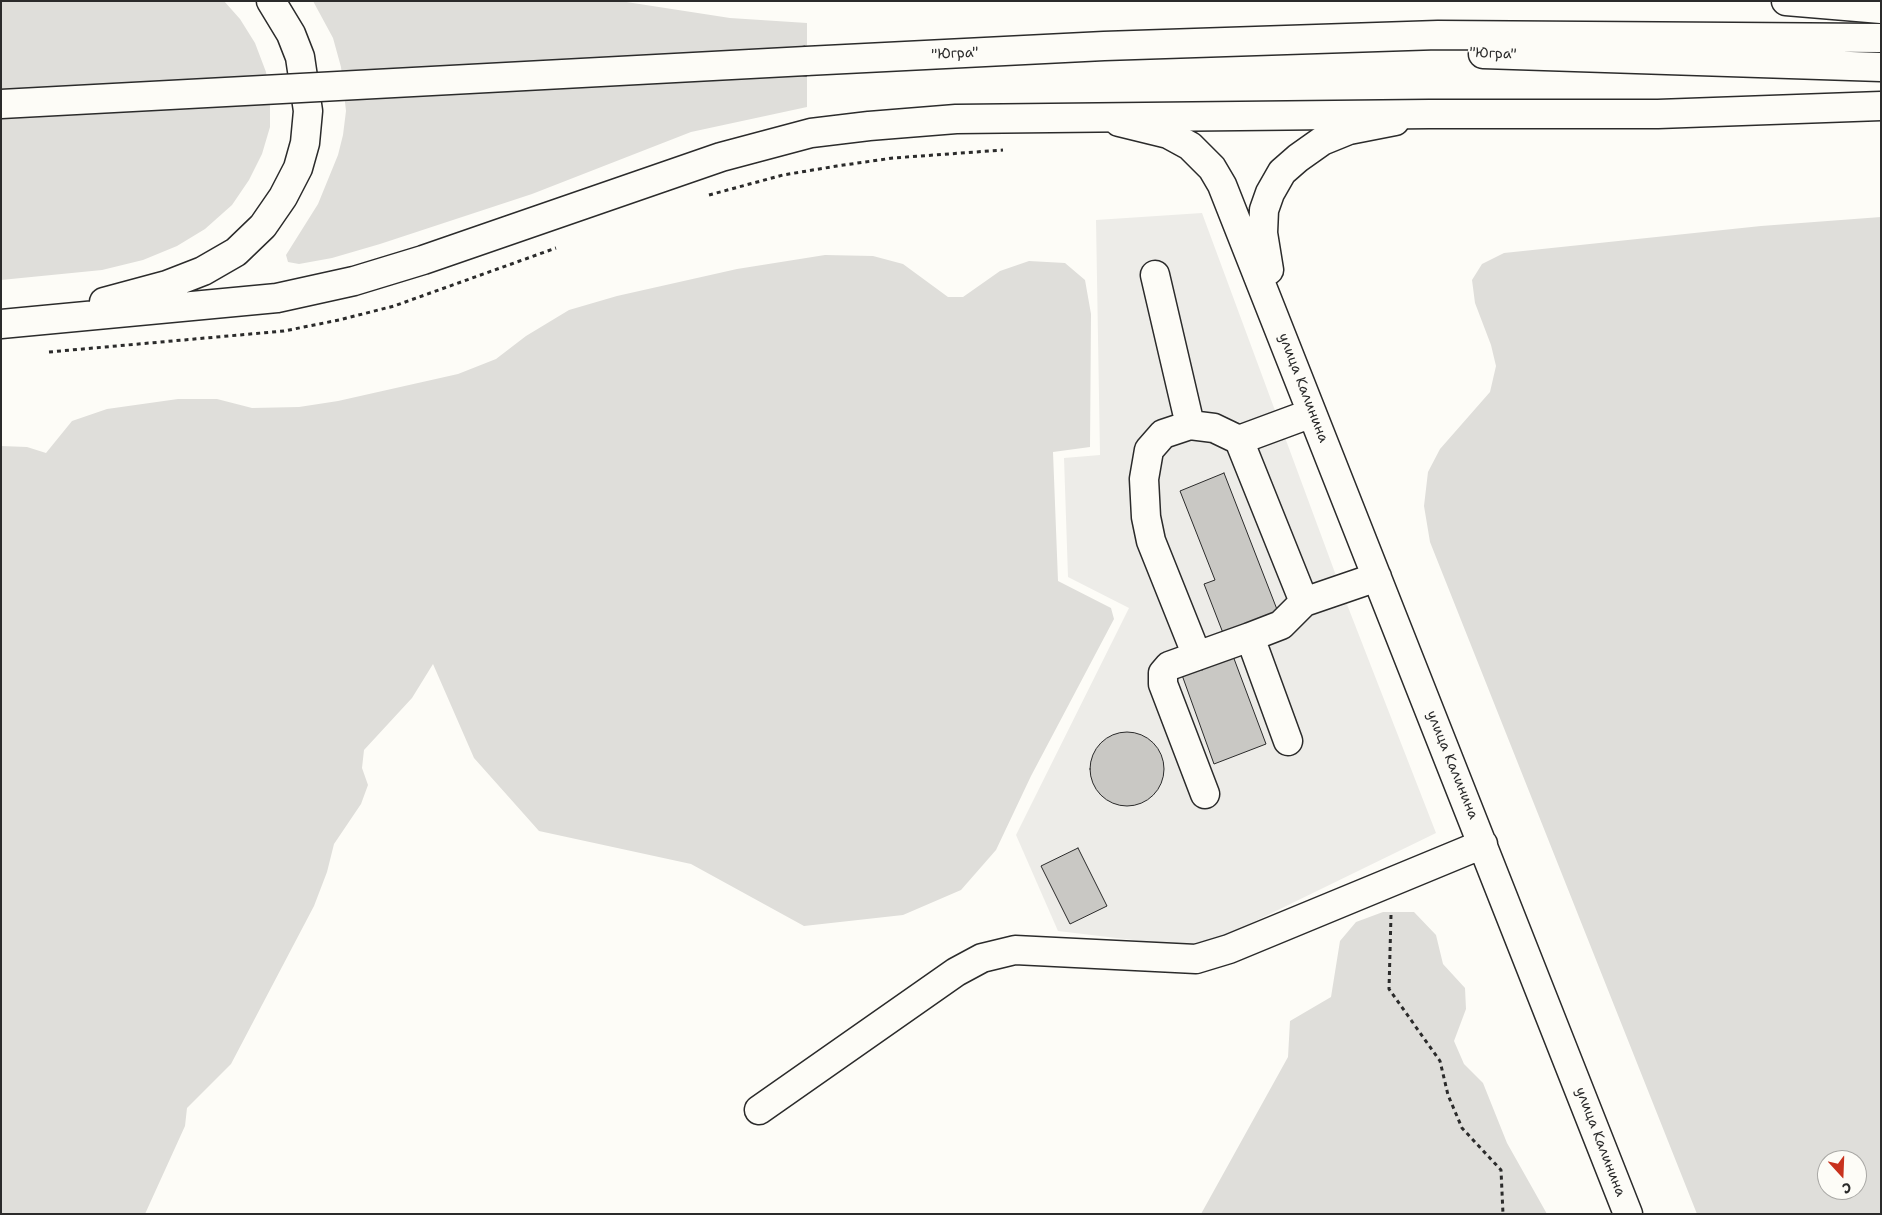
<!DOCTYPE html>
<html>
<head>
<meta charset="utf-8">
<style>
  body { margin:0 }
  #map { position:relative; width:1882px; height:1215px; overflow:hidden; background:#fdfcf7; font-family:"Shantell Sans",sans-serif }
  canvas { display:block }
  .frame { position:absolute; inset:0; border:2px solid #2b2b2b; pointer-events:none }
  .north { position:absolute; left:1817px; top:1150px; width:50px; height:50px; box-sizing:border-box; background:#fdfcf7; border:1px solid #a9a8a5; border-radius:50%; rotate:160deg; font-size:14px; font-weight:700; line-height:20px; text-align:center; color:#2b2b2b }
  .north::after { content:''; display:block; margin:auto; width:18px; height:22px; background:#c8321e; clip-path:polygon(50% 0,100% 100%,50% 72%,0 100%) }
</style>
</head>
<body>
<div id="map">
<canvas width="1882" height="1215"></canvas>
<div class="frame"></div>
<div class="north">С</div>
</div>
<script>
const c = document.querySelector('canvas').getContext('2d');
c.lineJoin = 'round';
function paint(path, color) { c.fillStyle = color; c.fill(path, 'evenodd'); }
const shape = rows => new Path2D(rows.map(r => 'M' + r).join(''));
function strokePath(path, color, width, dash) { c.strokeStyle = color; c.lineWidth = width; c.lineCap = dash ? 'butt' : 'round'; c.setLineDash(dash || []); c.stroke(path); }
function label(font, color, halo, rows, align = 'center') {
  c.font = font + ' "Shantell Sans",sans-serif'; c.lineWidth = 4.5; c.setLineDash([]); c.textBaseline = 'middle'; c.strokeStyle = halo; c.fillStyle = color; for (const [text, x, y, turn = 0] of rows) {
    c.save(); c.translate(x, y); c.rotate((+turn || 0) * Math.PI / 180); c.textAlign = isNaN(turn) ? turn : align; if (halo) c.strokeText(text, 0, 0); c.fillText(text, 0, 0); c.restore();
  }
}
paint(shape([
  [1202,213,1341,589,1436,833,1200,948,1058,931,1016,835,1129,608,1068,577,1064,458,1100,455,1096,220]
]), '#edece8');
paint(shape([
  [1,1,224,1,240,19,255,43,266,72,270,98,270,127,262,154,249,180,232,205,205,229,177,246,143,260,102,270,1,280],
  [313,1,620,1,730,18,807,23,807,107,691,132,532,194,380,244,332,258,299,264,288,262,286,255,318,204,338,155,343,135,346,111,341,67,333,38],
  [1881,217,1881,1214,1697,1214,1430,542,1424,506,1428,472,1440,449,1490,392,1496,366,1491,345,1475,303,1472,280,1482,264,1504,253,1761,226],
  [1827,1160,1857,1160,1857,1190,1827,1190],
  [825,255,873,256,903,264,948,297,963,297,1000,271,1029,261,1065,263,1085,280,1091,314,1090,447,1053,452,1058,581,1111,608,1114,619,1031,776,996,850,961,890,903,915,804,926,691,864,539,831,474,758,433,664,412,698,364,750,362,768,368,785,361,804,334,844,327,872,314,906,231,1064,187,1108,185,1126,145,1214,1,1214,1,446,27,447,46,453,72,421,107,409,178,399,217,399,252,408,299,407,338,401,458,374,496,359,526,336,569,310,617,296,737,269],
  [1383,912,1414,912,1436,935,1443,964,1465,988,1466,1009,1454,1041,1464,1064,1483,1083,1507,1143,1547,1214,1201,1214,1288,1057,1290,1021,1331,997,1340,941,1356,922]
]), '#dfdeda');
const building = shape([
  [1224,473,1278,612,1223,633,1204,584,1215,580,1180,491,1224,473],
  [1233,656,1266,744,1214,764,1182,675,1233,656],
  '1090 769a37 37 0 1 1 74 0a37 37 0 1 1-74 0Z',
  [1078,848,1107,906,1070,924,1041,866,1078,848]
]);
paint(building, '#c9c8c4');
strokePath(building, '#2b2b2b', 1);
const minor = shape([
  [1119,122,1168,134,1190,146,1212,168,1222,185,1628,1214],
  [1269,270,1263,233,1264,210,1270,193,1282,172,1298,158,1322,141,1349,130,1395,121],
  [1155,275,1190,425,1214,428,1239,440,1304,602],
  [1190,425,1163,434,1149,450,1144,479,1146,517,1151,541,1197,656],
  [1239,440,1312,413],
  [1288,741,1250,637,1281,625,1304,602,1377,577],
  [1205,794,1163,684,1163,673,1169,666,1250,637],
  [759,1110,956,972,982,958,1015,950,1196,959,1229,949,1483,844]
]);
const major = shape([
  [1786,1,1881,9],
  [104,302,167,285,203,271,236,252,263,226,283,197,298,168,305,143,308,111,300,57,291,34,271,1],
  [1,324,277,298,354,281,423,260,721,157,811,133,869,126,956,119,1429,114,1658,114,1881,106]
]);
const highway = shape([
  [1483,54,1881,67],
  [806,61,1104,46,1438,35,1881,38]
]);
strokePath(minor, '#2b2b2b', 31);
strokePath(major, '#2b2b2b', 31);
strokePath(highway, '#2b2b2b', 31);
strokePath(shape([
  [709,195,783,175,837,166,893,158,1003,150],
  [49,352,284,331,339,320,394,306,556,248],
  [1391,915,1389,989,1440,1061,1448,1095,1462,1128,1501,1170,1503,1214]
]), '#2b2b2b', 3, [4, 4]);
strokePath(minor, '#fdfcf7', 28);
strokePath(major, '#fdfcf7', 28);
strokePath(highway, '#fdfcf7', 28);
const highwayBridge = shape([
  [1,104,806,61]
]);
strokePath(highwayBridge, '#2b2b2b', 31, []);
strokePath(highwayBridge, '#fdfcf7', 28);
label('14px', '#2b2b2b', '#fdfcf7', [
  ["\"Югра\"",955,54,-3],
  ["\"Югра\"",1493,54,2],
  ["улица Калинина",1303,388,69],
  ["улица Калинина",1452,765,68],
  ["улица Калинина",1600,1142,69]
]);
</script>
</body>
</html>
